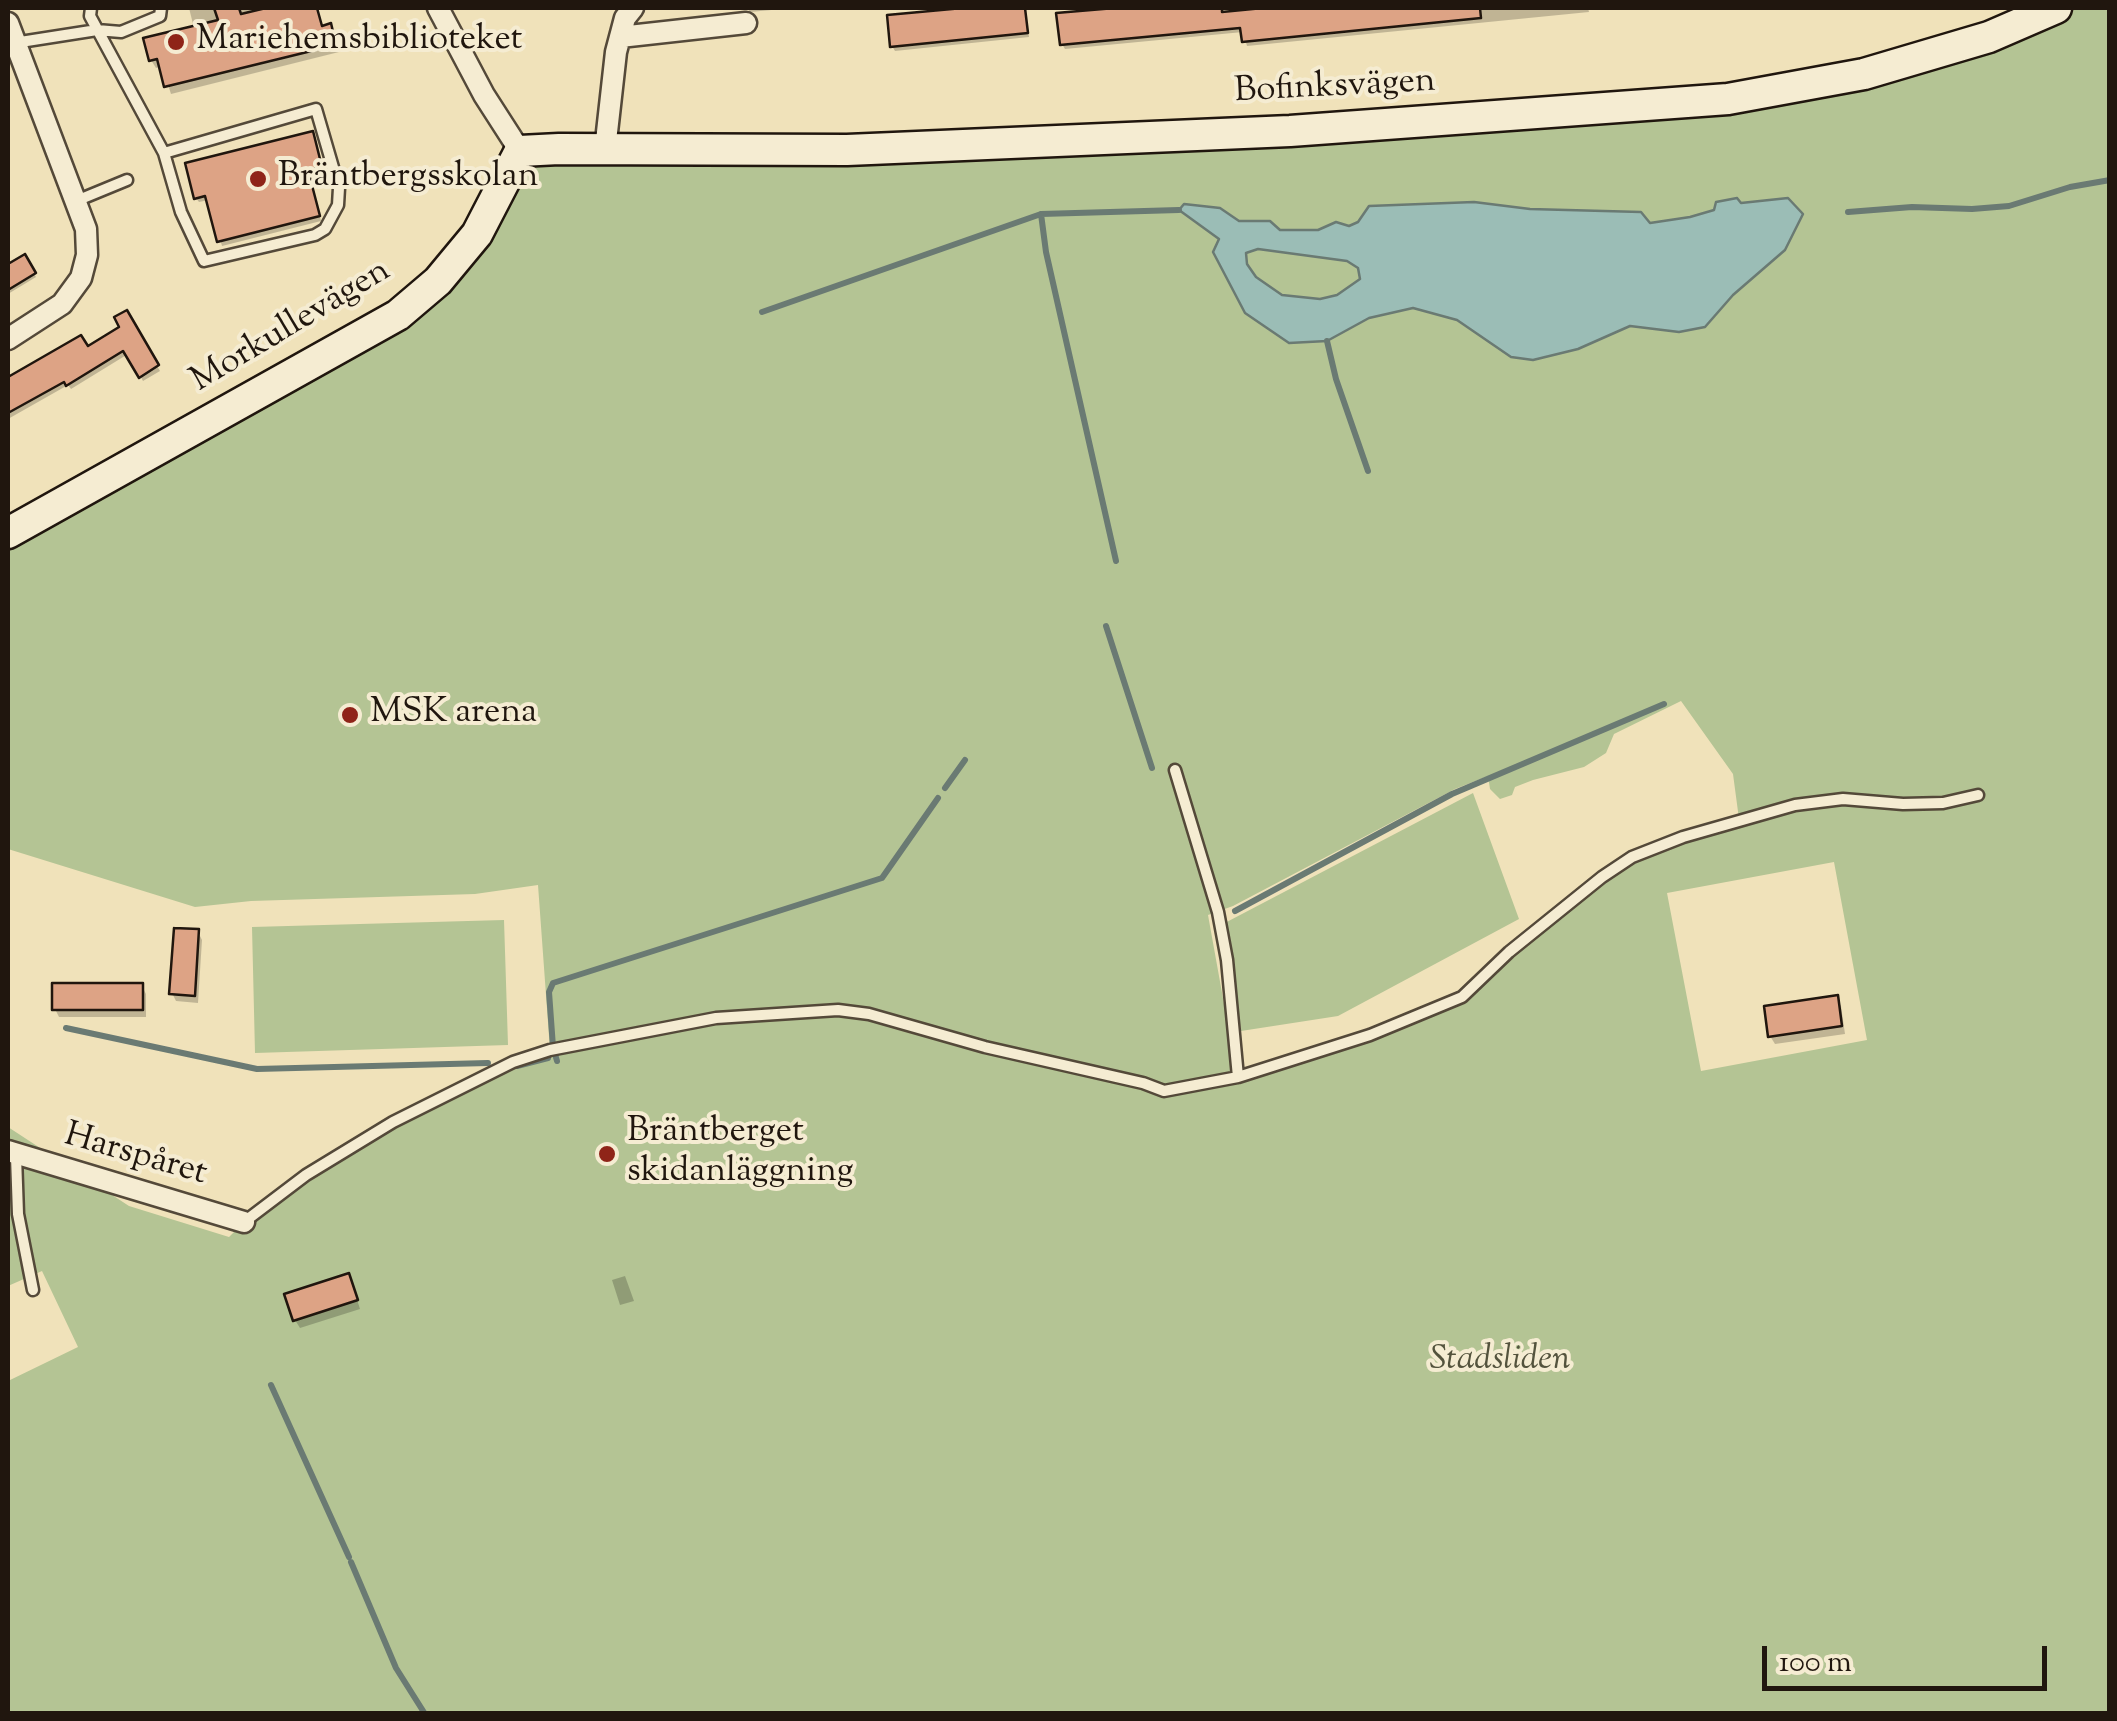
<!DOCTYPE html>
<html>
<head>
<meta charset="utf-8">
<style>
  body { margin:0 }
  #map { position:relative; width:2117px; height:1721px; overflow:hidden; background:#f0e2ba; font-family:"Sorts Mill Goudy",serif }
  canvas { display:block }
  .frame { position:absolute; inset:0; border:10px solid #20160e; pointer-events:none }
  .scale { position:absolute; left:1762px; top:1646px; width:285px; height:45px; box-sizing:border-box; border:5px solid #20160e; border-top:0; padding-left:12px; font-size:30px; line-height:35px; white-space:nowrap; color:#20160e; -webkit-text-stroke:8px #f5ecd2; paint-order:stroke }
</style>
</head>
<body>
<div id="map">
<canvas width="2117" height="1721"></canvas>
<div class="frame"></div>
<div class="scale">100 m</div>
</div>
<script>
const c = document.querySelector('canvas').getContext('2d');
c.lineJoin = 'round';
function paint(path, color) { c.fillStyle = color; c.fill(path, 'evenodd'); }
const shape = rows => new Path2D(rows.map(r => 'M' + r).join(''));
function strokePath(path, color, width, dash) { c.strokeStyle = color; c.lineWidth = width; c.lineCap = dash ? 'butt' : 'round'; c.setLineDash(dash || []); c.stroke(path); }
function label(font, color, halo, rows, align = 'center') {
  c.font = font + ' "Sorts Mill Goudy",serif'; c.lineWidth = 8; c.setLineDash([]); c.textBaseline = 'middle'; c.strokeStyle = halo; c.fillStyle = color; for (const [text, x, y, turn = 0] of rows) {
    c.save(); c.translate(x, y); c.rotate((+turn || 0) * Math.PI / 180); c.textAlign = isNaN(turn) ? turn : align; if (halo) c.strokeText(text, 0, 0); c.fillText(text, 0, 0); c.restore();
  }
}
paint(shape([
  [2056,8,2109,8,2109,1713,8,1713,8,1381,78,1347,42,1271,8,1286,8,1127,129,1206,229,1237,244,1222,393,1122,550,1050,538,885,475,894,251,901,195,907,8,849,8,533,398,315,520,151,1728,99],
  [1681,701,1733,774,1739,819,1632,857,1509,952,1462,997,1237,1076,1208,915,1233,906,1455,789,1488,776,1490,789,1500,799,1512,795,1515,787,1533,780,1584,767,1606,753,1614,734],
  [1834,862,1867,1040,1701,1071,1667,893],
  [1473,793,1519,919,1338,1016,1241,1031,1221,925],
  [504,920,508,1045,255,1053,252,927]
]), '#b4c494');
const water = shape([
  [1737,198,1741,203,1788,198,1803,214,1785,250,1733,295,1705,327,1679,332,1630,326,1578,349,1533,360,1511,357,1457,320,1413,308,1369,318,1327,341,1289,343,1245,313,1213,252,1219,239,1179,210,1184,204,1220,208,1239,221,1270,221,1280,230,1318,230,1336,222,1349,226,1358,222,1369,206,1474,202,1530,209,1641,212,1650,223,1690,217,1714,210,1716,202,1737,198],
  [1258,249,1347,261,1358,268,1360,279,1337,295,1320,299,1282,295,1256,277,1247,264,1246,253,1258,249]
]);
paint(water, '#9bbdb6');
strokePath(water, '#6a7a73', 2.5);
paint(shape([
  [189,8,318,8,323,28,330,26,339,52,171,94,162,66,156,68,151,60,194,28],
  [747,8,793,8,750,12],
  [987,8,1025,8,1029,37,895,51,892,46,889,18],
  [1141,8,1222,8,1223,14,1290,8,1588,8,1589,12,1247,46,1243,32,1065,49,1062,44,1059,15],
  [314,138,322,171,309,175,321,221,222,246,209,200,199,202,196,198],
  [24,257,36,277,8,294,8,267],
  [126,313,160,371,143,381,128,354,71,389,68,385,8,419,8,381,80,339,87,350,123,328],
  [198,932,202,940,198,1003,176,1001,172,993],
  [142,986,146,994,146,1017,59,1017,55,1009],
  [1836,998,1841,1006,1845,1034,1775,1044,1770,1036],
  [625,1276,634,1301,620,1305,612,1280],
  [352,1284,360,1309,300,1328,295,1320]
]), '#0003');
strokePath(shape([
  [1848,212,1912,207,1972,209,2009,206,2070,187,2110,180],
  [1041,214,1046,252,1116,561],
  [762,312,1041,214,1179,210],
  [1327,341,1336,379,1368,471],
  [1106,626,1152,768],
  [945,788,965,760],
  [1235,911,1452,794,1664,704],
  [66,1028,257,1069,488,1063],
  [553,1047,549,992,553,983,882,878,938,798],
  [555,1054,557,1061],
  [517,1066,548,1058],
  [271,1385,349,1557],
  [351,1562,396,1668,425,1714]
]), '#6a7a73', 6);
const building = shape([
  [214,8,239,8,241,14,266,8,317,8,322,26,331,23,336,45,164,87,157,59,149,61,143,38,218,20,214,8],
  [963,8,1025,8,1028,33,890,47,887,15,963,8],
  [1115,8,1222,8,1222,12,1263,8,1480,8,1481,18,1242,42,1240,28,1060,45,1056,13,1115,8],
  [313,131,322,167,308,170,320,216,217,242,205,196,194,199,185,163,313,131],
  [25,254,36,273,8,290,8,264,25,254],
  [127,310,159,365,139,378,123,351,66,386,64,382,8,413,8,377,81,335,88,346,119,327,114,317,127,310],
  [174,928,199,929,195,996,169,994,174,928],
  [52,983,143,983,143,1010,52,1010,52,983],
  [1838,995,1842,1026,1768,1037,1764,1006,1838,995],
  [349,1273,358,1300,293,1321,284,1294,349,1273]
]);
paint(building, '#dda385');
strokePath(building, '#20160e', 2.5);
const lane = shape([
  [91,8,90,16,164,153,181,212,204,261,315,235,325,229,338,205,339,188,316,109,164,153],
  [14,43,97,30,121,32,160,16,161,8],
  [76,201,127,180],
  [1175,770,1218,912,1227,960,1238,1077],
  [16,1156,18,1214,33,1290],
  [244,1222,306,1175,393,1122,513,1062,550,1050,716,1018,838,1010,869,1014,985,1047,1143,1083,1164,1091,1238,1077,1370,1035,1462,997,1509,952,1602,877,1632,857,1683,837,1795,805,1843,799,1903,804,1943,803,1978,795]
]);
const street = shape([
  [438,8,484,95,520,151],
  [8,23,86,229,87,255,81,278,62,304,8,339],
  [620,37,746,23],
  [605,150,616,52,625,18,633,8],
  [8,1151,244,1222]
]);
const secondary = shape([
  [8,533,398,315,438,281,477,234,520,151,559,149,847,150,1290,131,1728,99,1864,74,1989,37,2056,8]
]);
strokePath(lane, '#544939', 15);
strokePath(street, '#544939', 25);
strokePath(secondary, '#20160e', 35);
strokePath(lane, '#f5ecd2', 10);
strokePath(street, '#f5ecd2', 20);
strokePath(secondary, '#f5ecd2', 30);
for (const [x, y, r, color] of [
  [176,42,10,"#8f2418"],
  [258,179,10,"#8f2418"],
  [350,715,10,"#8f2418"],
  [607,1154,10,"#8f2418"]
]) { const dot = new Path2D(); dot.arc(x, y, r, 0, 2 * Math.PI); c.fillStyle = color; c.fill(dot); strokePath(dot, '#f5ecd2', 4); }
label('35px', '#20160e', '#f5ecd2', [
  ["Mariehemsbiblioteket",196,42],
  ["Bräntbergsskolan",278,179],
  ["MSK arena",370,715],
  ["Bräntberget",627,1134],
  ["skidanläggning",627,1174]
], 'left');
label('35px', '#20160e', '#f5ecd2', [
  ["Bofinksvägen",1335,89,-3],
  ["Morkullevägen",292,328,-31],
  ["Harspåret",135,1157,16]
]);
label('italic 35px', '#54533d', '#f5ecd2', [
  ["Stadsliden",1500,1362]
]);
</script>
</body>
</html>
